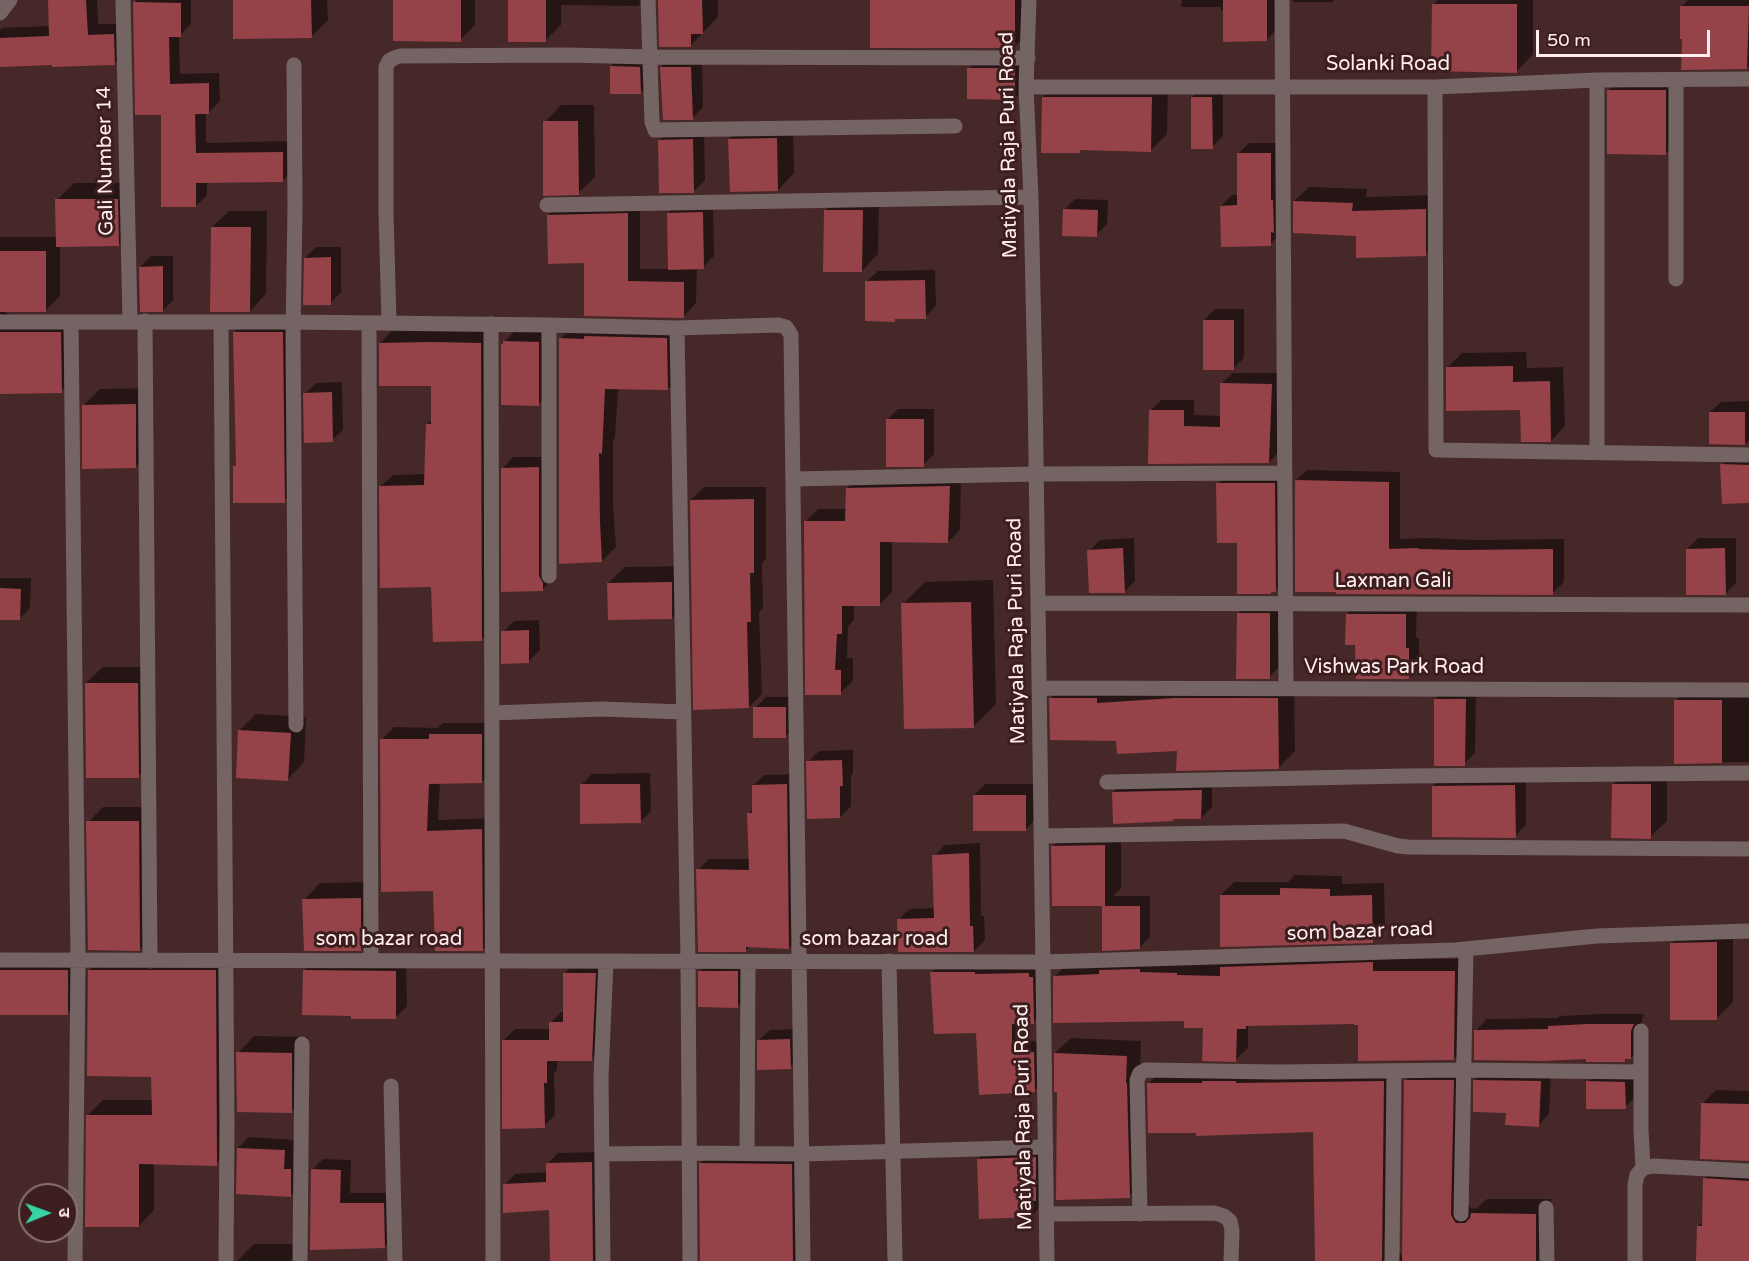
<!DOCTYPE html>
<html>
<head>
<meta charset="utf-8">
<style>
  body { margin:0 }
  #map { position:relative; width:1749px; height:1261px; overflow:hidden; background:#472829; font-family:"Varela Round","Noto Sans Devanagari",sans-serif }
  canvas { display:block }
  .north { position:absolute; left:18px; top:1183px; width:60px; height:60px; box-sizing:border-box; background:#3c1e1f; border:2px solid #8a7171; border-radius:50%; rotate:89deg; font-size:16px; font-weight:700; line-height:24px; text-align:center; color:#ffeeed }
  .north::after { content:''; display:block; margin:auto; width:21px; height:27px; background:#37d4a6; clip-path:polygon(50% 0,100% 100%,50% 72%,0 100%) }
  .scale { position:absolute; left:1536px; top:30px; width:174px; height:27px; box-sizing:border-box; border:3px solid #ffeeed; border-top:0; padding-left:8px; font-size:18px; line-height:21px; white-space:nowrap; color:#ffeeed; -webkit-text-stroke:4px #3c1e1f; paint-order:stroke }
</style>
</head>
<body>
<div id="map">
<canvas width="1749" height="1261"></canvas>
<div class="north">उ</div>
<div class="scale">50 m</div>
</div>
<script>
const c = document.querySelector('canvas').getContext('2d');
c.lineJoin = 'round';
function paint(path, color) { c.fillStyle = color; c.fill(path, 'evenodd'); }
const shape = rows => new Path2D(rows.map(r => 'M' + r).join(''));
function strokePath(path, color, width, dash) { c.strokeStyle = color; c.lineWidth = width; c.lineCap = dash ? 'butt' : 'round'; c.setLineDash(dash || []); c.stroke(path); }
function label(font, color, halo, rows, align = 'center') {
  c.font = font + ' "Varela Round",sans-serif'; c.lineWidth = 6; c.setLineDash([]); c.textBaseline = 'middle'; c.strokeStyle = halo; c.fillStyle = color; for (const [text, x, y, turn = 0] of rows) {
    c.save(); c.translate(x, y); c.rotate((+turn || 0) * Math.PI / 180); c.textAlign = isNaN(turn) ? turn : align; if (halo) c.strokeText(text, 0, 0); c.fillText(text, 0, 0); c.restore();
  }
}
paint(shape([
  [49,0,97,0,98,24,124,24,125,53,114,64,53,64,0,66,0,30,2,28,50,26],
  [137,0,191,0,191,24,179,36,180,74,219,73,220,101,209,112,206,112,206,143,293,141,294,169,283,180,207,181,207,195,196,206,162,113,134,3],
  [234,0,327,0,328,20,311,37],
  [395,0,475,0,475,25,460,40],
  [510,0,644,0,638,6,561,5,561,25,546,40],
  [659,0,718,0,718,17,690,46],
  [872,0,1030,0,1030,31,1014,47],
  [1182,0,1280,0,1279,27,1266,40,1224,11,1221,11,1221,7,1181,7],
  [1293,0,1334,0,1332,2,1293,2],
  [1438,0,1533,0,1533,54,1517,71,1433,5],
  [1688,0,1749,0,1749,65,1747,68,1683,37,1681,7],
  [622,56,651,56,652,81,641,92,611,66],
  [672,56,702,57,703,107,692,118,661,67],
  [980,57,1026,57,1025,88,1014,99,969,68],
  [1625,74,1682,74,1682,137,1666,153,1608,91],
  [1060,81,1168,81,1167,134,1151,150,1082,149,1079,152,1043,97],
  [1203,86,1223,86,1223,136,1212,147,1192,97],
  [561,105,594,105,595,177,578,193,545,122],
  [793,122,794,173,778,190,729,139,746,123],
  [670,129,704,129,705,180,694,191,659,140],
  [1249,143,1281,143,1281,233,1270,244,1221,206,1232,195,1238,195,1238,154],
  [74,183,134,183,135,228,118,245,60,245,60,296,45,311,3,311,14,318,75,318,76,377,61,391,0,392,0,237,57,237,57,200],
  [1309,187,1367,189,1366,197,1439,195,1440,240,1425,255,1357,234,1294,201],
  [842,194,879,194,878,254,862,271,825,211],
  [1075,199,1108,200,1107,224,1096,235,1064,210],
  [640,201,640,269,669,269,668,213,679,202,713,202,714,256,703,267,697,267,696,303,684,316,585,261,548,215,561,203],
  [229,211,267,211,266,294,250,311,212,227],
  [316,247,341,247,341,292,330,303,305,258],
  [151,256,173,256,173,300,162,311,140,267],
  [935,270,936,306,925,317,897,318,894,320,867,281,878,271],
  [1215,309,1244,309,1244,358,1233,369,1204,320],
  [249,317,298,317,299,486,284,501,234,467,237,464,234,332],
  [681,324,682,375,668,389,618,388,615,438,613,441,613,507,616,547,602,561,560,339,574,325],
  [521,325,555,326,555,388,539,404,502,344],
  [392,331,493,332,493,628,481,640,433,585,381,486,393,475,426,474,427,424,432,420,433,385,380,343],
  [1526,352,1527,368,1563,367,1565,426,1551,441,1522,409,1447,368,1462,353],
  [1233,373,1282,373,1280,451,1269,462,1149,462,1150,411,1161,400,1194,400,1194,415,1221,416,1222,383],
  [342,382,343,430,332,440,305,394,316,383],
  [152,388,152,450,136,466,83,406,100,389],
  [1749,401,1749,440,1745,444,1710,412,1721,402],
  [898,409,934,409,934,454,923,465,887,420],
  [1733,454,1749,454,1749,501,1722,465],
  [513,457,550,457,553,579,542,590,503,468],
  [1289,468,1290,576,1275,591,1238,542,1218,484,1233,469],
  [1307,470,1400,472,1400,539,1428,538,1474,540,1564,539,1564,582,1553,593,1337,593,1296,480],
  [961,474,960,530,948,542,892,541,892,592,880,604,854,604,854,620,848,626,847,658,853,658,853,681,840,693,807,693,806,521,818,509,847,509,847,488,860,476],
  [704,487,766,487,766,558,762,563,763,608,759,612,762,694,749,707,691,500],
  [1134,538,1135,581,1124,592,1089,551,1100,540],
  [1698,538,1736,538,1736,583,1725,594,1687,549],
  [688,566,688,601,672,618,608,583,625,567],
  [0,578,31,578,30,608,19,619,0,618],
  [993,580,996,704,974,726,903,604,925,582],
  [1249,603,1281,603,1280,666,1269,677,1238,614],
  [1358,603,1417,603,1416,638,1419,638,1419,667,1408,678,1357,643,1347,614],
  [539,620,540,650,529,661,503,632,514,621],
  [103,667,154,667,155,760,138,776,86,683],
  [1067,682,1294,682,1295,751,1279,767,1178,749,1051,698],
  [1690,686,1749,686,1749,762,1675,762,1676,700],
  [1446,689,1476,689,1475,753,1464,764,1435,699],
  [766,697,796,697,797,725,786,736,755,708],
  [256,714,306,717,304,762,288,779,239,731],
  [443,723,493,723,494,770,482,782,440,782,438,820,494,818,494,938,482,950,434,889,382,739,394,727,438,728],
  [853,750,853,773,851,776,851,806,840,817,808,762,819,751],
  [1630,768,1667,768,1667,821,1650,837,1613,785],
  [650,773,651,811,640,822,581,785,592,774],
  [797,774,800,937,789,948,750,946,746,950,698,870,709,859,750,859,748,814,754,808,753,786,764,775],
  [1444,775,1526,775,1526,825,1515,836,1433,786],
  [1212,780,1212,807,1201,818,1114,792,1124,781],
  [985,784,1036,784,1036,819,1025,830,974,795],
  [103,807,153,807,154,934,140,949,88,822],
  [1121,829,1121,888,1113,896,1150,896,1150,937,1139,948,1103,907,1105,905,1053,905,1053,846,1069,830],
  [980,843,981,916,984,916,985,940,974,951,898,920,909,909,936,908,934,856,945,845],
  [1295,875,1342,876,1342,884,1384,883,1385,928,1372,941,1221,895,1234,882,1288,882],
  [377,882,377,933,361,949,304,900,320,883],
  [1733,926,1733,1002,1717,1018,1671,944,1688,927],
  [105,955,231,955,232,1148,216,1164,154,1163,154,1210,139,1226,88,1115,103,1100,153,1100,152,1075,89,971],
  [80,958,79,1001,67,1013,0,1013,0,959],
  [1385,959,1467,959,1466,1046,1454,1059,1359,1024,1248,1024,1248,1048,1235,1060,1204,1027,1054,977,1067,964],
  [315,960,406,961,407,1006,396,1017,352,1014,304,971],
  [710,961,748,961,748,996,737,1007,699,972],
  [943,961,1040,963,1044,1011,1033,1022,1023,1023,1022,1041,1045,1042,1045,1080,1034,1091,977,1031,932,972],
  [575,963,606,963,602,1048,591,1059,557,1060,557,1070,554,1073,555,1115,544,1126,504,1040,515,1029,550,1029,550,1023,561,1012,565,1012,564,974],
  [1600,1014,1644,1014,1642,1019,1642,1047,1631,1058,1628,1058,1625,1061,1588,1057,1476,1030,1487,1019,1558,1018,1560,1016],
  [801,1029,801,1057,790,1067,759,1040,770,1030],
  [254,1036,308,1037,308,1095,291,1112,238,1053],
  [1071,1038,1141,1041,1140,1069,1144,1181,1129,1196,1058,1090,1055,1053],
  [1398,1066,1396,1246,1403,1258,1405,1081,1420,1066,1468,1066,1466,1203,1471,1208,1476,1209,1487,1199,1551,1199,1550,1261,1315,1261,1316,1259,1314,1130,1148,1084,1163,1069],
  [1486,1070,1551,1070,1549,1114,1538,1125,1508,1111,1475,1080],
  [1599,1071,1636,1071,1636,1096,1625,1107,1588,1082],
  [1716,1090,1749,1091,1749,1160,1702,1104],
  [249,1137,296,1140,301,1185,290,1196,238,1148],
  [1046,1147,1043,1204,1032,1215,978,1159,989,1148],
  [713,1151,804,1152,810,1261,702,1261,701,1163],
  [603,1152,606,1261,552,1261,550,1209,504,1185,515,1174,547,1172,547,1164,558,1153],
  [323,1159,351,1160,350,1193,394,1193,395,1236,384,1247,311,1249,312,1170],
  [1718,1166,1749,1167,1749,1261,1698,1261,1698,1226,1704,1221,1704,1179],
  [254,1244,306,1244,306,1261,237,1261]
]), '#0007');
paint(shape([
  [48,0,86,0,88,35,114,34,115,65,52,67,52,65,0,67,0,38,49,36],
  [233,0,311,0,312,38,233,39],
  [393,0,461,0,461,42,393,41],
  [508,0,546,0,546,42,508,42],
  [658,0,702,0,703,34,691,34,691,47,659,47],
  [870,0,1015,0,1015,48,870,48],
  [1223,0,1267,0,1267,41,1223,42],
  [133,2,181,3,181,37,169,37,170,84,209,83,209,114,195,114,196,153,283,152,283,182,196,183,196,207,161,207,161,115,135,115],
  [1432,4,1517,4,1517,73,1431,71],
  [1680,6,1749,6,1747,69,1681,70,1682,39,1680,39],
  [610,66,640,67,641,94,610,94],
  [660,67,691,67,693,120,663,120],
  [967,68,1015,68,1015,100,967,99],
  [1607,90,1666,90,1666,155,1607,154],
  [1042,97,1152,97,1151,152,1080,150,1080,153,1041,153],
  [1191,97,1212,97,1213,149,1191,149],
  [543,121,578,121,579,195,543,196],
  [777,138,778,191,730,192,728,139],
  [693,139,694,193,659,193,658,140],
  [1237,153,1271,153,1271,200,1273,200,1274,233,1271,232,1271,246,1221,247,1220,206,1237,205],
  [55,199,118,199,119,246,56,247],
  [1293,201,1353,203,1352,211,1426,209,1426,256,1356,258,1356,236,1293,233],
  [1063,209,1098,210,1097,237,1062,236],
  [824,210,863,210,862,272,823,272],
  [703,212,704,269,668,270,667,213],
  [628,213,628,281,684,282,684,318,584,316,584,263,548,264,547,215],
  [211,227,251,227,250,312,210,312],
  [0,251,46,251,46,312,0,312],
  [331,257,331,305,303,305,304,258],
  [163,266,163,312,140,312,139,267],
  [925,280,926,319,895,319,895,322,865,321,865,281],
  [1203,320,1234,320,1234,370,1203,370],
  [0,332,61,332,62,393,0,394],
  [233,332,283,332,285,503,233,503,233,466,236,466],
  [584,336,667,338,668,390,605,389,602,454,599,453,600,522,602,562,559,564,559,338,584,339],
  [503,341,539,342,539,406,501,405,501,344,503,344],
  [432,342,481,343,482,641,433,642,431,587,380,588,379,486,424,485,426,424,431,424,431,386,379,386,379,343],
  [1513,366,1513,382,1550,381,1551,442,1521,442,1520,410,1446,411,1446,367],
  [1220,383,1272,384,1269,463,1148,464,1149,410,1184,410,1184,426,1220,427],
  [332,392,333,442,304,443,303,393],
  [136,404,136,468,82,469,82,405],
  [1709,412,1745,412,1745,445,1709,444],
  [886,419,924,419,924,467,886,467],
  [1720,464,1749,465,1749,503,1722,504],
  [539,467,539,576,543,583,543,591,501,592,501,468],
  [1295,480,1389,482,1389,549,1418,548,1418,549,1462,550,1553,549,1553,595,1336,594,1336,592,1295,592],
  [1216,483,1275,483,1276,592,1271,592,1271,594,1237,594,1237,543,1217,543],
  [950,486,948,543,880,542,880,606,842,606,842,634,837,634,835,670,841,670,841,695,805,695,804,521,845,521,846,488],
  [754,499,754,573,750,573,751,622,747,622,749,708,693,710,690,500],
  [1123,548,1125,593,1089,593,1087,550],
  [1725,548,1726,595,1686,595,1686,549],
  [672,582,672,619,608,620,607,583],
  [0,588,21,589,20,620,0,620],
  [971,602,974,728,904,729,901,603],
  [1237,613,1270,613,1270,679,1236,679],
  [1346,614,1406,614,1406,648,1409,648,1409,679,1356,679,1355,645,1345,645],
  [529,630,529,663,501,664,501,631],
  [85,683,138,683,139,778,86,778],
  [1049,698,1097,698,1097,703,1175,698,1278,698,1279,769,1176,771,1177,751,1117,754,1116,741,1050,740],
  [1434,699,1466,699,1465,766,1434,766],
  [1674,700,1722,700,1722,763,1674,764],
  [753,707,786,707,786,738,753,738],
  [238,730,291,733,288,781,236,778],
  [429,734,482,734,482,783,429,784,427,831,482,829,483,951,435,951,433,891,381,892,380,739,429,739],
  [842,760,843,786,840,786,840,818,807,819,806,761],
  [580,784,640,784,641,823,580,824],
  [787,784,789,949,746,947,746,952,698,952,696,869,749,870,747,813,752,813,752,785],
  [1612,784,1651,784,1651,839,1611,838],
  [1515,785,1516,838,1432,837,1432,786],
  [1202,790,1201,819,1173,819,1173,821,1113,824,1112,792],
  [973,795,1026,795,1026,831,973,831],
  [86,821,139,821,140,951,88,950],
  [1105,845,1105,906,1052,906,1051,846],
  [969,853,970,926,973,926,974,952,898,952,897,919,934,918,932,855],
  [1280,888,1330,889,1330,896,1372,895,1373,943,1220,947,1220,895,1280,895],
  [361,898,361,951,304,951,302,899],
  [1102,906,1140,906,1140,949,1102,951],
  [1717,942,1717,1020,1670,1020,1670,943],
  [1373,962,1373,971,1455,971,1454,1060,1358,1061,1358,1025,1354,1025,1354,1024,1246,1026,1246,1029,1237,1029,1236,1062,1202,1061,1203,1028,1184,1028,1184,1021,1053,1023,1053,976,1099,974,1099,970,1140,969,1140,972,1177,973,1177,975,1220,976,1220,967],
  [0,970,68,970,68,1015,0,1015],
  [88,970,216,970,217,1166,139,1164,139,1227,85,1227,86,1115,152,1115,151,1077,87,1076],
  [303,970,396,971,396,1019,351,1019,351,1016,302,1015],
  [698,971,738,971,738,1008,698,1007],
  [930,972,975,972,975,974,1029,973,1029,977,1033,977,1034,1024,1012,1024,1012,1051,1034,1052,1035,1092,979,1095,976,1033,934,1034],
  [563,973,596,973,592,1061,547,1061,547,1083,544,1083,545,1128,502,1129,502,1040,549,1040,549,1022,563,1022],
  [1588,1024,1634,1024,1631,1031,1631,1059,1625,1059,1625,1062,1586,1062,1586,1059,1544,1061,1474,1060,1474,1030,1548,1029,1548,1026],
  [790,1039,791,1069,757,1070,757,1040],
  [236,1052,292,1053,292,1113,237,1112],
  [1054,1053,1127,1056,1126,1083,1127,1083,1130,1198,1056,1200,1057,1092,1054,1092],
  [1404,1080,1454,1080,1451,1214,1453,1219,1456,1223,1465,1223,1470,1218,1471,1213,1536,1214,1536,1261,1402,1261],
  [1473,1080,1541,1081,1539,1127,1505,1125,1506,1113,1473,1112],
  [1202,1081,1236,1081,1236,1083,1384,1081,1382,1261,1315,1261,1313,1132,1196,1136,1196,1133,1148,1133,1147,1083,1202,1083],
  [1586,1081,1625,1082,1626,1109,1586,1109],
  [1701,1103,1749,1104,1749,1161,1700,1159],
  [237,1148,285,1150,284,1169,291,1169,291,1197,236,1194],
  [1036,1157,1036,1201,1032,1201,1033,1217,979,1219,977,1159],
  [592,1162,593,1261,550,1261,549,1210,503,1213,503,1184,546,1182,546,1163],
  [699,1163,792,1164,793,1261,700,1261],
  [311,1169,341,1170,340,1203,384,1203,385,1248,310,1250],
  [1703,1178,1749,1181,1749,1261,1696,1261,1697,1226,1702,1226]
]), '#954348');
strokePath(shape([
  [123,0,130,322],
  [648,0,652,122,655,130,955,126],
  [1029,0,1026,87,1031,197,1035,385,1047,1261],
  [1282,0,1286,688],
  [0,13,10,0],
  [294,65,295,208,293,334,296,725],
  [1597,80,1597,453],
  [1676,80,1676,279],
  [1026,87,1435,87,1597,80,1749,79],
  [1435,87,1436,450,1749,455],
  [547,205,1031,197],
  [145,321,150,961],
  [0,322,293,322,549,325,677,328,778,325,786,327,791,335,803,1261],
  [71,322,78,960,75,1261],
  [221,322,227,1123,226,1261],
  [369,323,371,961],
  [389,323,386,212,386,67,389,61,394,58,400,56,568,55,649,57,1028,58],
  [491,324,493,1261],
  [677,328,688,961,690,1261],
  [793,479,1035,474,1285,473],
  [549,576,549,325],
  [1038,603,1749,605],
  [1039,688,1749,690],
  [492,713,601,709,683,712],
  [1107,782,1406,776,1749,773],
  [1041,836,1344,831,1398,846,1408,847,1749,849],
  [0,960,1043,962,1455,950,1597,936,1749,931],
  [889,961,895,1261],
  [1641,1031,1641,1130,1643,1168],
  [391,1086,395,1261],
  [747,1153,748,962],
  [602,1154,690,1153,802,1154,1046,1147],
  [1546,1208,1547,1261],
  [1047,1214,1215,1213,1224,1216,1230,1221,1232,1231,1231,1261],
  [1140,1214,1137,1080,1140,1073,1146,1070,1277,1072,1464,1070,1641,1072],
  [1461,1214,1466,949],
  [300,1261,302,1044],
  [603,1261,601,1077,606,961],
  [1392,1261,1394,1071],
  [1635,1261,1635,1185,1637,1175,1643,1168,1653,1166,1749,1171]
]), '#756464', 15);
label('20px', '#ffeeed', '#3c1e1f', [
  ["Solanki Road",1388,65],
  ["Matiyala Raja Puri Road",1009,145,-91],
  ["Gali Number 14",106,161,-91],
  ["Laxman Gali",1393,582],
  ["Matiyala Raja Puri Road",1017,631,-91],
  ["Vishwas Park Road",1394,668],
  ["som bazar road",1360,932,-2],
  ["som bazar road",389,940],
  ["som bazar road",875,940],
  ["Matiyala Raja Puri Road",1024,1117,-91]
]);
</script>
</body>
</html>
